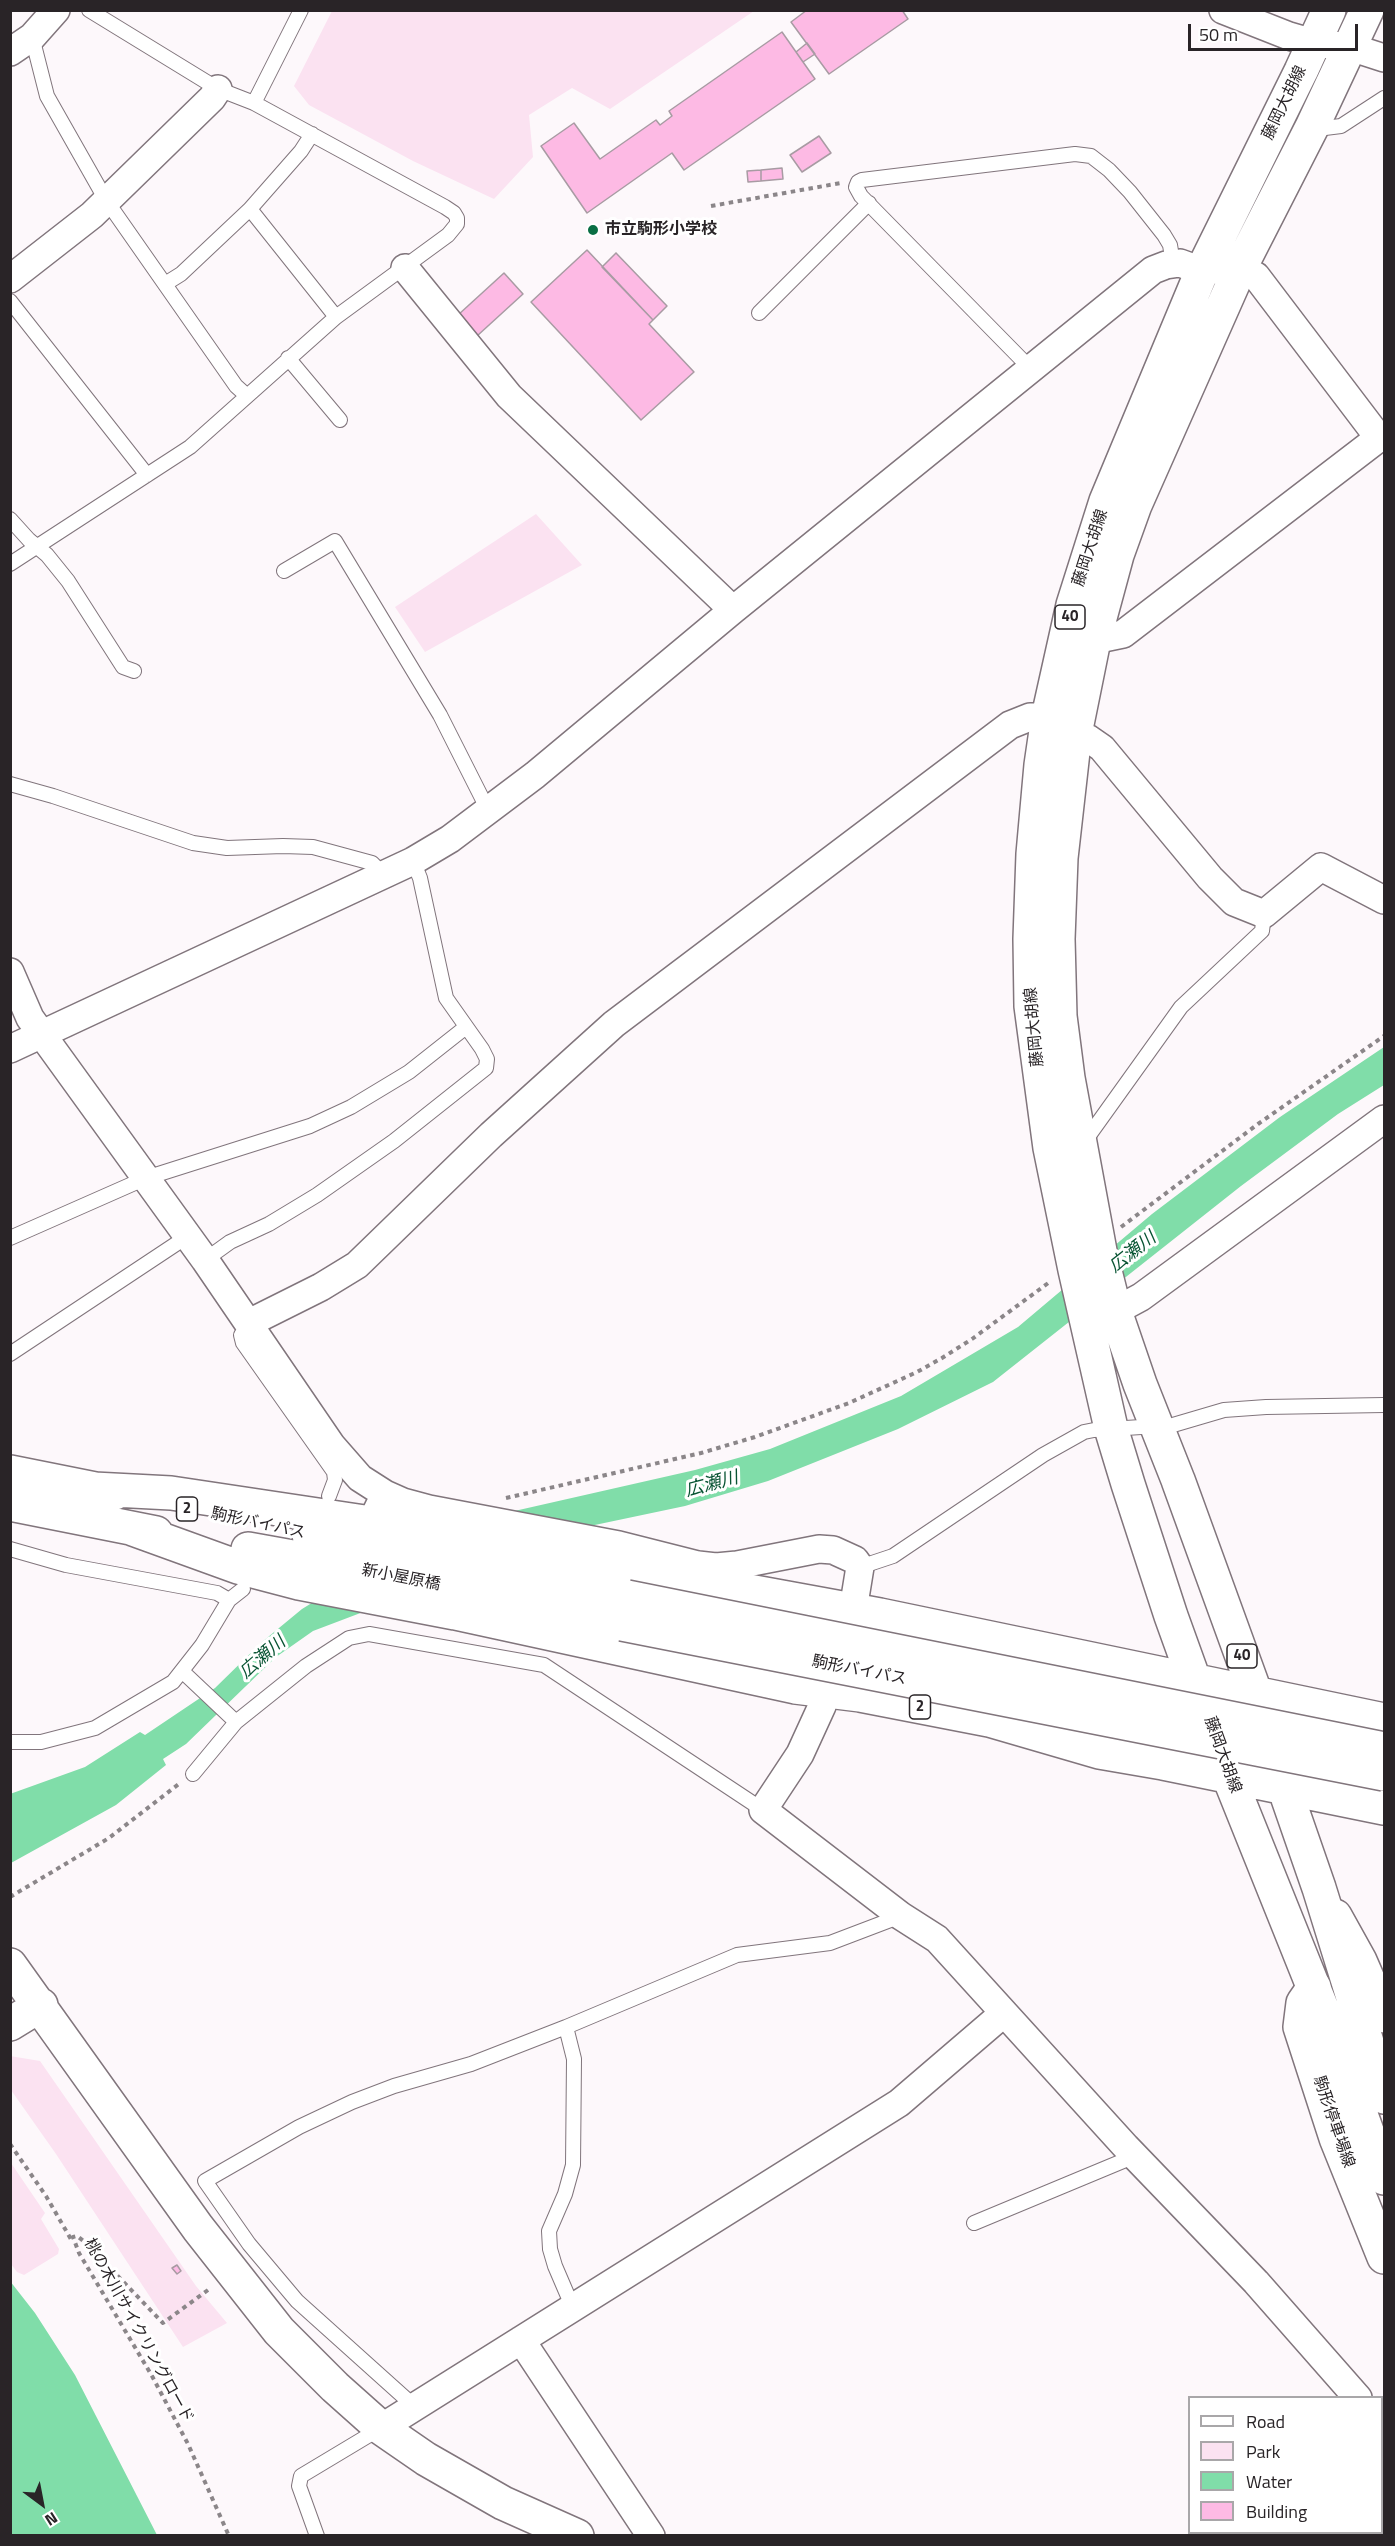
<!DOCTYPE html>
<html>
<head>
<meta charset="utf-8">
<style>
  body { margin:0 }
  #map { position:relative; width:1395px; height:2546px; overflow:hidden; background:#fdf8fb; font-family:"Titillium Web",sans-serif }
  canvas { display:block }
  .frame { position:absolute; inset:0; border:12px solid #292427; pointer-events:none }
  .legend { position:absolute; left:1188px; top:2396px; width:195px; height:138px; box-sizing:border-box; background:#fff; border:2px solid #a9a7a9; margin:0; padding:8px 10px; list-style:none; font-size:18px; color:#292427 }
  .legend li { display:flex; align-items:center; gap:12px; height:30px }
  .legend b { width:30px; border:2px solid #a9a7a9 }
  .north { position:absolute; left:12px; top:2474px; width:60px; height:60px; -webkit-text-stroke:4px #fff; paint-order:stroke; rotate:148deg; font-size:16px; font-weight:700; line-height:24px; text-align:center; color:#292427 }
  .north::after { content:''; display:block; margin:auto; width:21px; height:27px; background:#292427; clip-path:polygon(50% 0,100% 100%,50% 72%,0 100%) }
  .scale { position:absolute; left:1188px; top:24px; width:170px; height:27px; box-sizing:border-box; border:3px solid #292427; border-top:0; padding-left:8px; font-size:18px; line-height:21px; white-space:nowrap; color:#292427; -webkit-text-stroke:4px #fff; paint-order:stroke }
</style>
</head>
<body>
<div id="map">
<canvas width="1395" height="2546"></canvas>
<div class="frame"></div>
<ul class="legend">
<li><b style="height:8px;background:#fff"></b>Road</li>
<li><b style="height:16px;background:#fbe2f1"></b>Park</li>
<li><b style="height:16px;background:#80dda9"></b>Water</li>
<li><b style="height:16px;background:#fdbae4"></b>Building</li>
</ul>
<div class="north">N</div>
<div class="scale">50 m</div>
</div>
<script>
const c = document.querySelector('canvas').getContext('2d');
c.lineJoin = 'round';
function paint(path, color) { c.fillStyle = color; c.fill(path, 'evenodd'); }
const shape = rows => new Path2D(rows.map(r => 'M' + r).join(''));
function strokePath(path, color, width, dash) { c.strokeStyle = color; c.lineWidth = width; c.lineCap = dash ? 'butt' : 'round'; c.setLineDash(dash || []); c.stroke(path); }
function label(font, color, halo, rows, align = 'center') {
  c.font = font + ' "Titillium Web","Noto Sans JP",sans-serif'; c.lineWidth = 6; c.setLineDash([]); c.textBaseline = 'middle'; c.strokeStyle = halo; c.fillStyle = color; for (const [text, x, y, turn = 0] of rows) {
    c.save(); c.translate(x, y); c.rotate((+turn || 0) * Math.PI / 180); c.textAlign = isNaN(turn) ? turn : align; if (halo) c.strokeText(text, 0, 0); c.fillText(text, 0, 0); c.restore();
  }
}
paint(shape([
  [332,11,332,10,754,11,610,109,572,88,529,115,533,157,494,199,413,161,309,105,294,86],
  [536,514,582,565,425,652,395,607],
  [10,2056,40,2061,196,2286,227,2323,183,2347,56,2154,11,2090],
  [11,2163,45,2213,41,2219,59,2249,58,2254,24,2275,17,2272,11,2264]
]), '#fbe2f1');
paint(shape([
  [1384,1047,1384,1085,1338,1114,1241,1186,993,1382,898,1429,768,1481,685,1506,590,1526,313,1631,276,1657,186,1744,163,1759,166,1765,116,1805,11,1863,10,1794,85,1767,140,1732,145,1735,215,1688,262,1642,302,1609,346,1582,510,1512,695,1470,770,1449,901,1396,1018,1327,1152,1214,1280,1117],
  [10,2281,35,2313,75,2375,157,2535,11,2535]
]), '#80dda9');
const building = shape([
  [807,10,902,10,908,19,829,74,791,22,807,10],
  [782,32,815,79,684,170,672,153,587,213,541,146,574,123,600,159,656,120,660,125,672,116,669,111,782,32],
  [807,43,815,54,803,62,796,52,807,43],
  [819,136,831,153,802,172,790,155,819,136],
  [782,168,783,179,761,181,761,170,782,168],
  [761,170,761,181,748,182,747,171,761,170],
  [587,250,653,320,649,324,694,372,641,420,531,302,587,250],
  [616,253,667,306,653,320,602,267,616,253],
  [504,273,523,294,477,336,458,315,504,273],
  [177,2265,181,2271,177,2274,172,2268,177,2265]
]);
paint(building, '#fdbae4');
strokePath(building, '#a89ba3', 1.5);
const lane = shape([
  [32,37,47,96,106,200,236,386,246,395],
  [254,103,301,10],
  [1312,127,1325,128,1341,126,1384,98],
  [250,209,336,317],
  [165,284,181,274,250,209,301,151,312,134],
  [10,301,147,475],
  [759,313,869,203],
  [288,358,340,420],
  [1030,368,861,196,856,187,858,182,862,180,1075,154,1091,156,1109,170,1130,192,1164,235,1170,245,1173,263],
  [10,519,29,540,47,555,68,581,123,667,134,671],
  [10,564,190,447,336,317,448,235,457,224,457,218,454,213,445,207,254,103,218,89,89,10],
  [284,571,335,541,440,715,489,812],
  [10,784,53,796,193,843,227,848,283,846,313,847,372,863,384,875],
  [1080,1138,1090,1134,1181,1007,1262,931,1264,914],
  [10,1238,146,1178,310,1126,351,1107,409,1072,466,1027],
  [205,1260,230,1242,269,1224,317,1195,394,1141,486,1068,487,1059,482,1049,446,998,420,878,413,861],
  [249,1324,241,1335,243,1343,334,1472,335,1480,329,1496],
  [10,1354,188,1236],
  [10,1549,66,1565,217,1593,229,1600],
  [860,1567,893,1556,1043,1455,1084,1432,1094,1430,1173,1425,1224,1410,1266,1407,1384,1405],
  [183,1672,236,1722],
  [10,1742,41,1742,95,1728,173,1682,202,1645,229,1600,243,1589],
  [193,1774,236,1722,306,1666,349,1638,369,1634,544,1665,763,1810],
  [566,2027,574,2059,573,2165,565,2194,549,2231,550,2249,555,2266,573,2308],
  [974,2223,1135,2156],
  [415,2407,297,2301,249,2244,205,2181,299,2127,352,2102,394,2086,471,2064,566,2027,737,1955,830,1943,901,1916],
  [317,2536,299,2486,301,2476,381,2428]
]);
const street = shape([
  [1223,10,1289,36,1313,43,1350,47,1384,58],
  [10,52,32,37,56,10],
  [405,268,509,396,733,610],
  [10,279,92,215,212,98,218,89],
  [1094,640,1123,634,1384,434],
  [1075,734,1089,739,1102,748,1210,878,1234,902,1264,914,1321,867,1384,900],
  [10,972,30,1018,205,1260,332,1446,360,1478,385,1494],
  [10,1049,413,861,450,839,535,775,733,610,1153,270,1166,265,1180,263,1202,271,1240,268,1256,276,1379,438],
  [1115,1311,1141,1297,1384,1119],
  [249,1323,321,1287,357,1265,491,1135,614,1024,1010,725,1030,717,1048,717],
  [371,1523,385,1494,403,1502,429,1509,619,1545,698,1565,716,1567,737,1565,819,1549,833,1550,855,1560,860,1567,853,1610,845,1629],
  [832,1671,822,1706,800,1754,763,1810,901,1916,937,1939,1126,2147,1256,2282,1358,2398],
  [521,2340,651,2536],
  [1382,2424,1384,2428],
  [381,2428,899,2103,1004,2013]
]);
const secondary = shape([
  [1335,1916,1360,1961,1384,2016],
  [10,1965,198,2228,279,2331,335,2387,381,2428,426,2459,503,2503,577,2536],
  [1314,1987,1303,2003,1300,2027,1336,2138,1384,2257],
  [10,2024,41,2005]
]);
const primary = shape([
  [1329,10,1301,71,1202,271,1106,501,1073,605,1048,717,1041,765,1033,854,1030,939,1031,1006,1050,1148,1075,1270,1111,1428,1128,1484,1171,1616,1229,1777,1329,2026,1384,2178],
  [1367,10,1312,127,1240,268,1135,505,1117,555,1094,640,1075,734,1061,858,1058,939,1060,1016,1068,1078,1100,1251,1115,1311,1140,1384,1178,1480,1255,1692,1284,1787,1319,1888,1384,2097],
  [10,1472,115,1493],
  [94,1489,171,1493,398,1527,641,1575,727,1587,880,1615,1384,1720],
  [10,1504,156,1533],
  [133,1529,238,1567,299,1583,455,1613,795,1687,860,1695,989,1720,1099,1752,1163,1763,1384,1808],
  [309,1535,627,1597],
  [248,1549,326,1563,622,1624]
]);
strokePath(lane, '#81757c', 16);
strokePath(street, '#81757c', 30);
strokePath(secondary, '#81757c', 36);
strokePath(primary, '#81757c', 36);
strokePath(shape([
  [711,206,841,183],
  [1121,1227,1258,1124,1384,1036],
  [506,1498,701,1453,755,1437,849,1403,917,1372,942,1358,972,1339,1051,1281],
  [10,1897,109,1838,180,1783],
  [10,2144,46,2196,72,2241],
  [208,2290,163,2323,86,2243,77,2236,73,2237,79,2253,152,2376,188,2444,229,2536]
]), '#8b8689', 4, [4.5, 4.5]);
strokePath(lane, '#fff', 14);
strokePath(street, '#fff', 27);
strokePath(secondary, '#fff', 33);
strokePath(primary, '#fff', 33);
const primaryBridge = shape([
  [627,1597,1384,1749],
  [622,1624,1384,1774]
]);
strokePath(primaryBridge, '#81757c', 36, []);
strokePath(primaryBridge, '#fff', 33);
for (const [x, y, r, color] of [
  [593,230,6,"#096e44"]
]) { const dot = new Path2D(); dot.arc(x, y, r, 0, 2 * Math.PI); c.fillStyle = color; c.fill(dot); strokePath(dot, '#fff', 2); }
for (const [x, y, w] of [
  [1070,617,30],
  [187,1509,21],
  [1242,1656,30],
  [920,1707,21]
]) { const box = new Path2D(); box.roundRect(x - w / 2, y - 12, w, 24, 4.5); c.fillStyle = '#fff'; c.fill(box); strokePath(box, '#292427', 1.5); }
label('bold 15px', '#292427', null, [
  ["40",1070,617],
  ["2",187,1509],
  ["40",1242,1656],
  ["2",920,1707]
]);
label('16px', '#292427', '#fff', [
  ["藤岡大胡線",1285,103,-64],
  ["藤岡大胡線",1091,548,-72],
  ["藤岡大胡線",1035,1027,-95],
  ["駒形バイパス",258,1524,12],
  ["新小屋原橋",401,1578,11],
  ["駒形バイパス",859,1671,11],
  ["藤岡大胡線",1222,1755,70],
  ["駒形停車場線",1333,2122,71],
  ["桃の木川サイクリングロード",138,2331,61]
]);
label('bold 16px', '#292427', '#fff', [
  ["市立駒形小学校",605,230]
], 'left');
label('italic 18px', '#085433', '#fff', [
  ["広瀬川",1133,1253,-38],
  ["広瀬川",712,1485,-15],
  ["広瀬川",263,1658,-41]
]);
</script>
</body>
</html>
